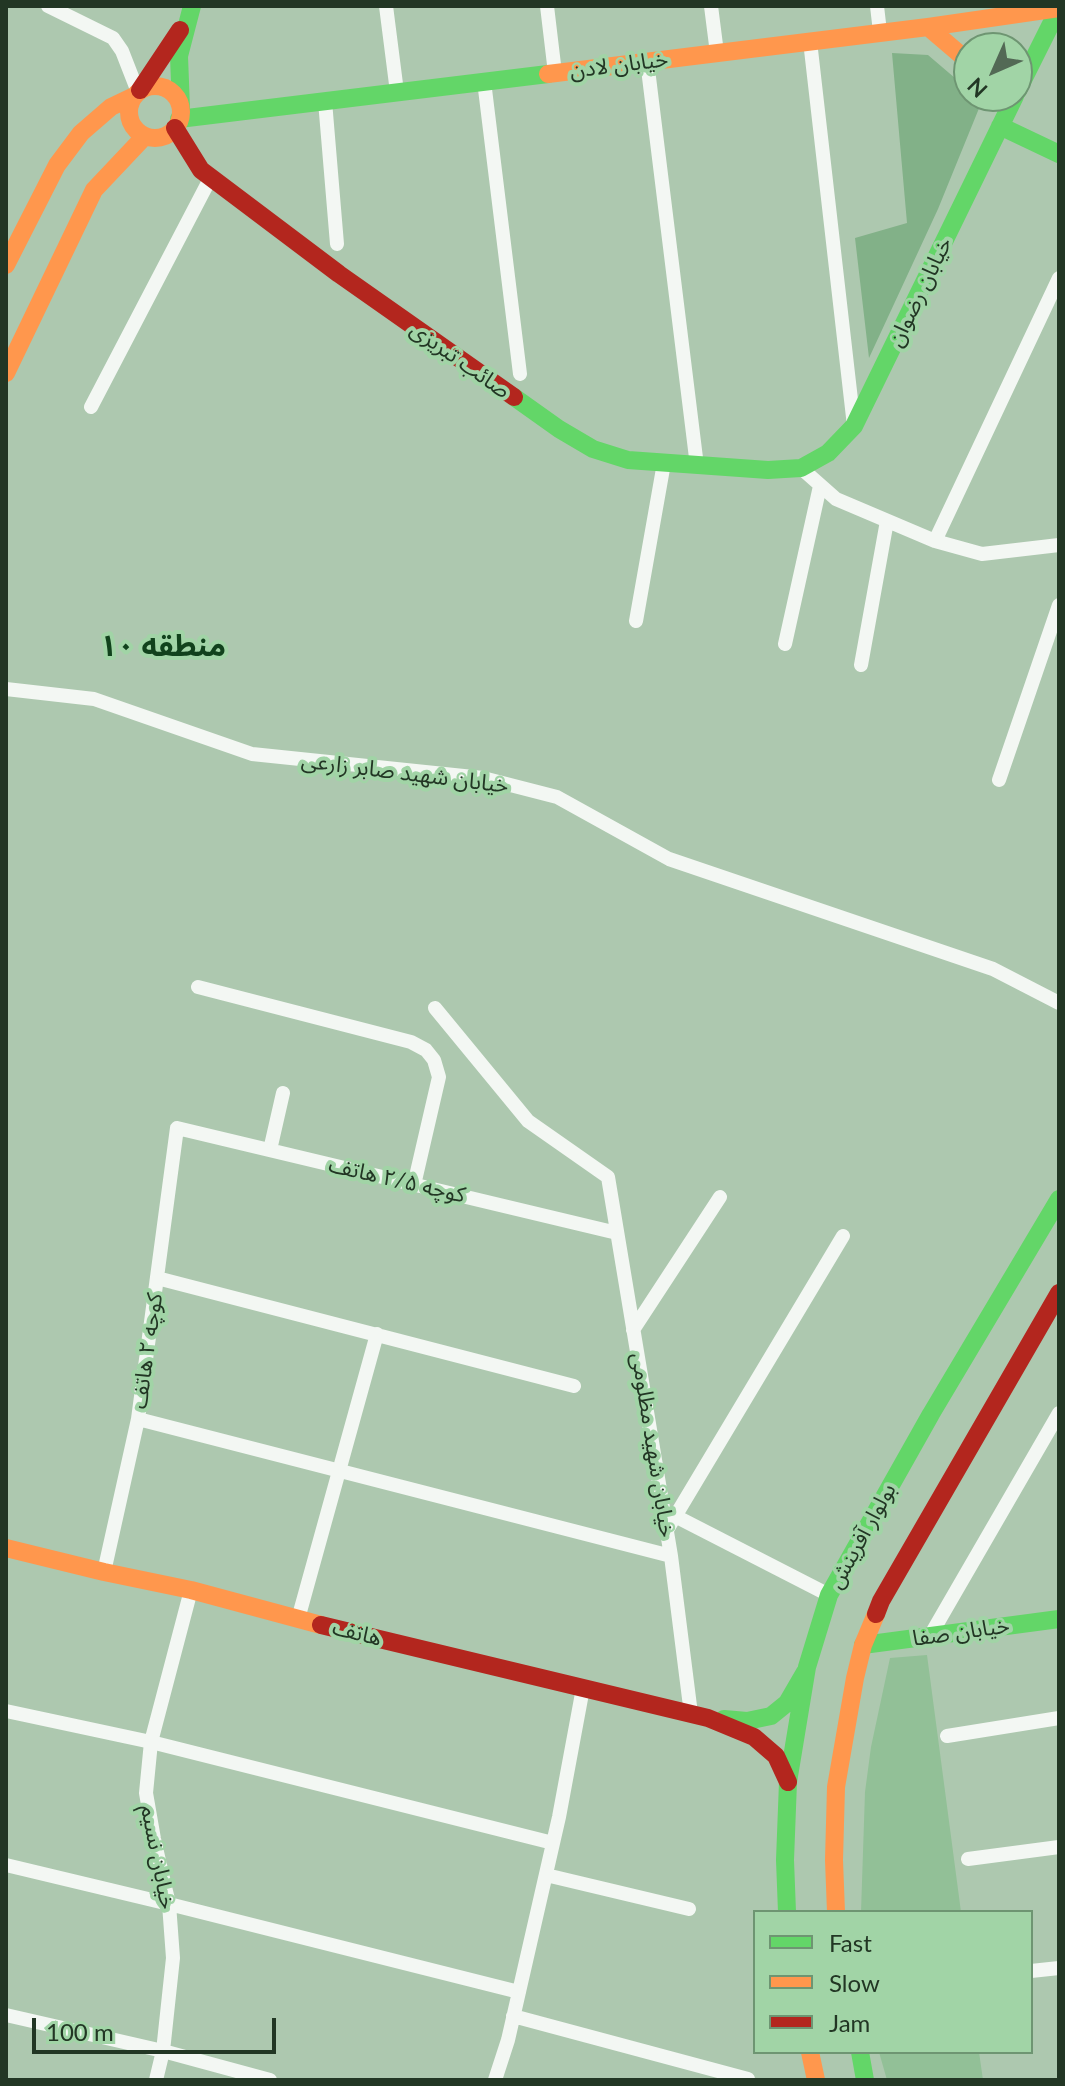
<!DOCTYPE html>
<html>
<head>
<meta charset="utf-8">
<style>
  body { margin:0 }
  #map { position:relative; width:1065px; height:2086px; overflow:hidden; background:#adc8af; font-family:Lato,sans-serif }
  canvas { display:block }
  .frame { position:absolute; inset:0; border:8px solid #223624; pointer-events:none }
  .legend { position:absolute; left:753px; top:1910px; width:280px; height:144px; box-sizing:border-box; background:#a1d4a6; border:2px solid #6e9572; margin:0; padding:10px 14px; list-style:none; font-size:24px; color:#223624 }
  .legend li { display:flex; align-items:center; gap:16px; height:40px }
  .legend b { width:40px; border:2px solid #6e9572 }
  .north { position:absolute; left:953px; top:32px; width:80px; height:80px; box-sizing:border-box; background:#a1d4a6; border:2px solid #6e9572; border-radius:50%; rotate:225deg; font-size:22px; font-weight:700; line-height:32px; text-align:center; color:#223624 }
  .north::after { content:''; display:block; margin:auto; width:28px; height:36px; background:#536955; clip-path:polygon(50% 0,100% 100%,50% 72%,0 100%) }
  .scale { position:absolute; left:32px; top:2018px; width:244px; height:36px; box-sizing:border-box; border:4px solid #223624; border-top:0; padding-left:10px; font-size:24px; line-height:28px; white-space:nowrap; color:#223624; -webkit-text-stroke:6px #a1d4a6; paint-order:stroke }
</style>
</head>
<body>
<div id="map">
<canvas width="1065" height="2086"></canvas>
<div class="frame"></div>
<ul class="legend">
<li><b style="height:10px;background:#63d668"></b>Fast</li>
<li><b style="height:10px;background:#ff974d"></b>Slow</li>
<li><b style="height:10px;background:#b3261e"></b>Jam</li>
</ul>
<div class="north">N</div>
<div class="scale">100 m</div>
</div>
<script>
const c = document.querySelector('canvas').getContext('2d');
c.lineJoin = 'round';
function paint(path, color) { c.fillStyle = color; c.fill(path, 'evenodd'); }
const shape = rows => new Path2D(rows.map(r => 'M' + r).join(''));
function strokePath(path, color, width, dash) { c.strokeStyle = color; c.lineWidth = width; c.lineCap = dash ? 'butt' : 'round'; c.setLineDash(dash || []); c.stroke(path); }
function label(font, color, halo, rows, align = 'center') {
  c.font = font + ' Lato,"Noto Sans Arabic",sans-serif'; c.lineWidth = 8; c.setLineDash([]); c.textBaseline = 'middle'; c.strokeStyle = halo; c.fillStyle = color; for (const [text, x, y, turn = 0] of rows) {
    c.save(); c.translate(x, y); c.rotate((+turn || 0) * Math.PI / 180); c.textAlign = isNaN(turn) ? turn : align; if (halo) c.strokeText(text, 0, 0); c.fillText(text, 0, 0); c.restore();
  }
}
paint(shape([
  [927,1655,961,1912,861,1912,865,1792,871,1747,890,1658],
  [879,2052,979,2052,983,2080,887,2080]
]), '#92c097');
paint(shape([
  [892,53,928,55,969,90,969,96,976,96,982,101,938,209,869,358,855,238,907,223]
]), '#82b188');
strokePath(shape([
  [48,6,113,38,122,51,138,92],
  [386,6,397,92],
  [547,6,555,73],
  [711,6,717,53],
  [877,6,880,32],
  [810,41,854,426],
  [647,61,697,466],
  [484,81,520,374],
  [325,101,337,244],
  [91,407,211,177],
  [801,468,836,499,935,541,982,554,1059,545],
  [935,541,1059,278],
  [636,621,664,463],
  [785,644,820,486],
  [861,665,887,521],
  [6,689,94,699,252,754,483,778,557,797,669,859,993,969,1059,1003],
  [999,780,1059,605],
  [198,987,411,1042,426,1050,434,1060,439,1077,414,1185],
  [435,1008,528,1121,608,1177,671,1556,691,1714],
  [270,1150,283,1093],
  [157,1278,574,1386],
  [633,1330,720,1197],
  [138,1419,671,1556],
  [675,1516,829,1595],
  [667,1530,843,1236],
  [104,1572,138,1419,177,1128,617,1233],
  [298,1619,377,1334],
  [930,1636,1059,1413],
  [6,1711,151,1742,553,1843],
  [947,1736,1059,1718],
  [968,1859,1059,1847],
  [6,1865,169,1904,519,1992],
  [546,1875,689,1909],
  [1031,1971,1059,1968],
  [6,2015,163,2051,270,2080],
  [513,2016,748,2079],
  [156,2080,163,2051,173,1958,169,1904,154,1839,146,1793,151,1742,191,1590],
  [495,2080,508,2040,559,1817,583,1688]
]), '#f3f7f3', 14);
strokePath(shape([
  [1017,92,1059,8],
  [181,108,179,56,192,6],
  [179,119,548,74],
  [1000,126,1059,154],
  [514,397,559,429,593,449,628,460,768,470,801,468,828,453,854,426,1015,96],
  [863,1645,1059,1619],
  [724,1719,747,1721,771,1716,787,1703,805,1672],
  [787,1912,785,1860,788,1782,807,1667,829,1595,931,1414,1059,1199],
  [860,2052,865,2080]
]), '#63d668', 18);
strokePath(shape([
  [928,27,969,62],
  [548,74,928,27,1059,8],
  '129 112a26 26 0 1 1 52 0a26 26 0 1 1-52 0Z',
  [6,265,57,165,81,133,111,107,134,96],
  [6,373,94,190,145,136],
  [6,1548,104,1572,191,1590,321,1625],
  [836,1912,834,1860,836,1787,855,1678,863,1645,876,1614],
  [810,2052,816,2080]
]), '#ff974d', 18);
strokePath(shape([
  [140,90,180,30],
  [175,128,201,170,339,274,514,397],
  [876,1614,881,1601,1059,1293],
  [321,1625,708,1718,754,1737,776,1756,788,1782]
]), '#b3261e', 18);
label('22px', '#223624', '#a1d4a6', [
  ["خیابان لادن",619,65,-7],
  ["خیابان رضوان",920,292,-64],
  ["صائب تبریزی",460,360,35],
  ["خیابان شهید صابر زارعی",405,773,7],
  ["کوچه ۲/۵ هاتف",397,1180,13],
  ["کوچه ۲ هاتف",147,1351,-82],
  ["خیابان شهید مظلومی",653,1445,81],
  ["بولوار آفرینش",862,1536,-61],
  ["خیابان صفا",961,1632,-8],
  ["هاتف",357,1633,14],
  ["خیابان نسیم",158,1857,79]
]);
label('bold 30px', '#11421c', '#a1d4a6', [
  ["منطقه ۱۰",163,646]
]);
</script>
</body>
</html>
